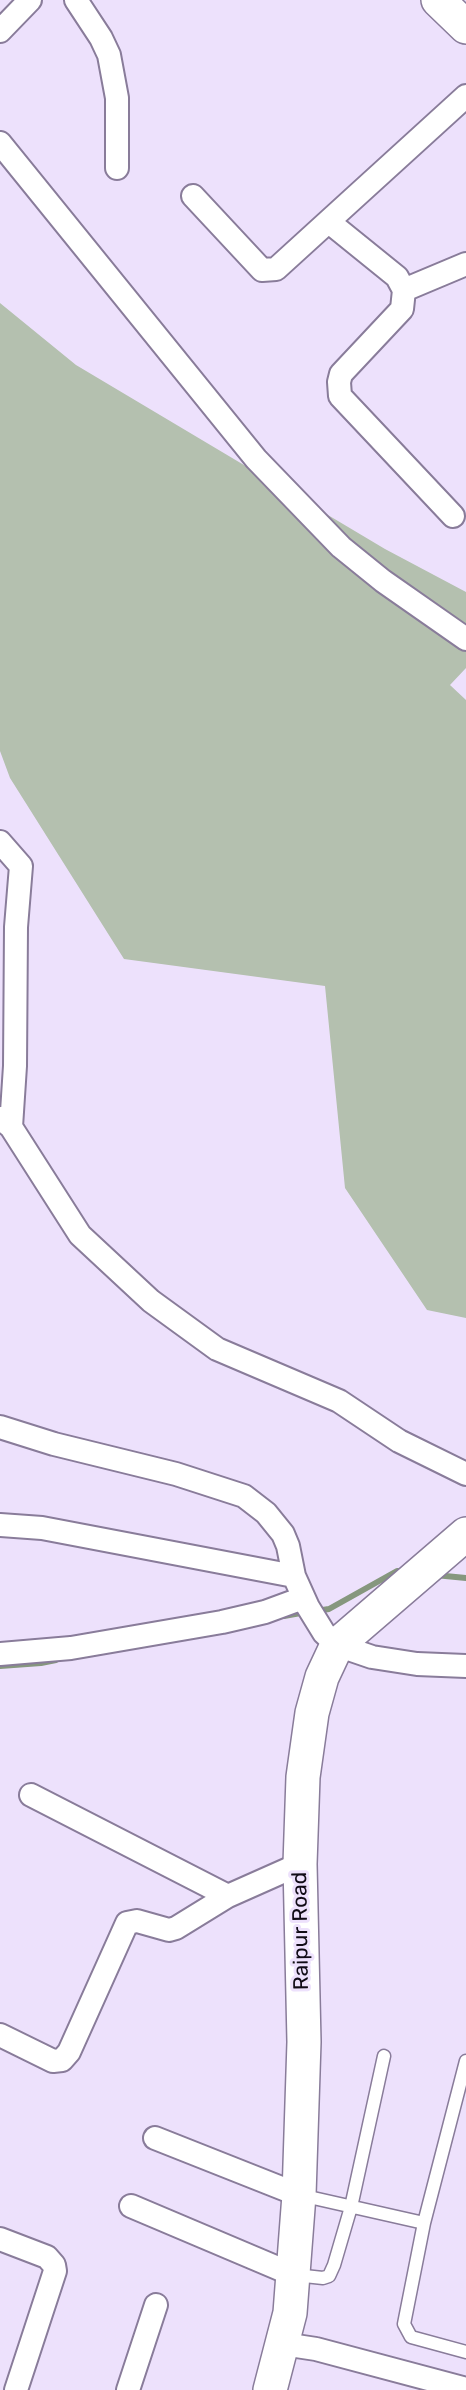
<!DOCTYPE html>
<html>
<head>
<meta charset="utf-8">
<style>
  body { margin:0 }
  canvas { display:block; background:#ede1fc }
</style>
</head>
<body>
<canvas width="466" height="2390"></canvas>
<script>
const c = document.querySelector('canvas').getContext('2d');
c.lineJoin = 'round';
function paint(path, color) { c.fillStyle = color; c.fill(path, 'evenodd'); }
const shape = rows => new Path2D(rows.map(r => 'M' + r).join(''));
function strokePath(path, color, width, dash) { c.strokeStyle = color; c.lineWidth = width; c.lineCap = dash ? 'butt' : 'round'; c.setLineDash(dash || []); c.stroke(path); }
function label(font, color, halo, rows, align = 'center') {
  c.font = font + ' Rubik,sans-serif'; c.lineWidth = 6; c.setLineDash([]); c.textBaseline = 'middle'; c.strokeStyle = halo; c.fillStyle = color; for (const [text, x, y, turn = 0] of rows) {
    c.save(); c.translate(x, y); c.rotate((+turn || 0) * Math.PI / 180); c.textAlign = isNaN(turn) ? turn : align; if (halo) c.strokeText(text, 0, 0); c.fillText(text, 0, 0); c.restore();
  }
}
paint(shape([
  [0,303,76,365,385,549,466,592,466,668,450,685,466,700,466,1318,427,1310,345,1188,325,986,124,959,10,778,0,751]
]), '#b4c0af');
strokePath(shape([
  [435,1575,466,1578],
  [316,1611,329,1609,397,1571,404,1572],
  [284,1616,306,1612],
  [0,1666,41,1663,56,1660]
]), '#86977e', 6);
const lane = shape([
  [466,2061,424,2223,404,2324,411,2337,466,2352],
  [300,2195,424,2223],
  [295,2275,323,2278,329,2276,334,2265,351,2207,384,2056]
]);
const street = shape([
  [76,0,101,38,109,55,117,98,117,168],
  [0,31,30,0],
  [0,143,256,459,341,547,383,581,466,639],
  [193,196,262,270,276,269,466,96],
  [329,222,397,277,404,290,402,309,341,374,339,382,340,396,453,516],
  [404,290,466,264],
  [0,842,21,866,16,927,15,1066,11,1127],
  [0,1118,11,1127,80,1235,151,1301,217,1349,339,1401,399,1441,466,1474],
  [0,1427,54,1444,176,1474,244,1496,266,1513,283,1534,288,1546,294,1576,308,1607,324,1633,337,1645,372,1657,417,1664,466,1666],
  [0,1525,42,1528,294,1576],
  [0,1654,71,1648,222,1622,265,1612,303,1598],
  [31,1795,228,1896],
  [0,2035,53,2061,62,2060,69,2052,127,1923,137,1921,169,1930,176,1928,228,1896,300,1864],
  [155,2138,299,2195],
  [131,2206,294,2275],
  [0,2239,47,2257,54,2265,55,2271,16,2390],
  [283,2344,316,2349,466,2389],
  [128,2390,156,2305]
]);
const secondary = shape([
  [438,0,466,27],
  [270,2390,290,2313,299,2195,304,2042,300,1864,303,1777,312,1713,322,1677,337,1645,466,1534]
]);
strokePath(lane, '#897c9a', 15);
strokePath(street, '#897c9a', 26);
strokePath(secondary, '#897c9a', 36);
strokePath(lane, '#fff', 12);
strokePath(street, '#fff', 22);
strokePath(secondary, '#fff', 33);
label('21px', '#100b16', '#ede1fc', [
  ["Raipur Road",301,1931,-91]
]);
</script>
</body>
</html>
